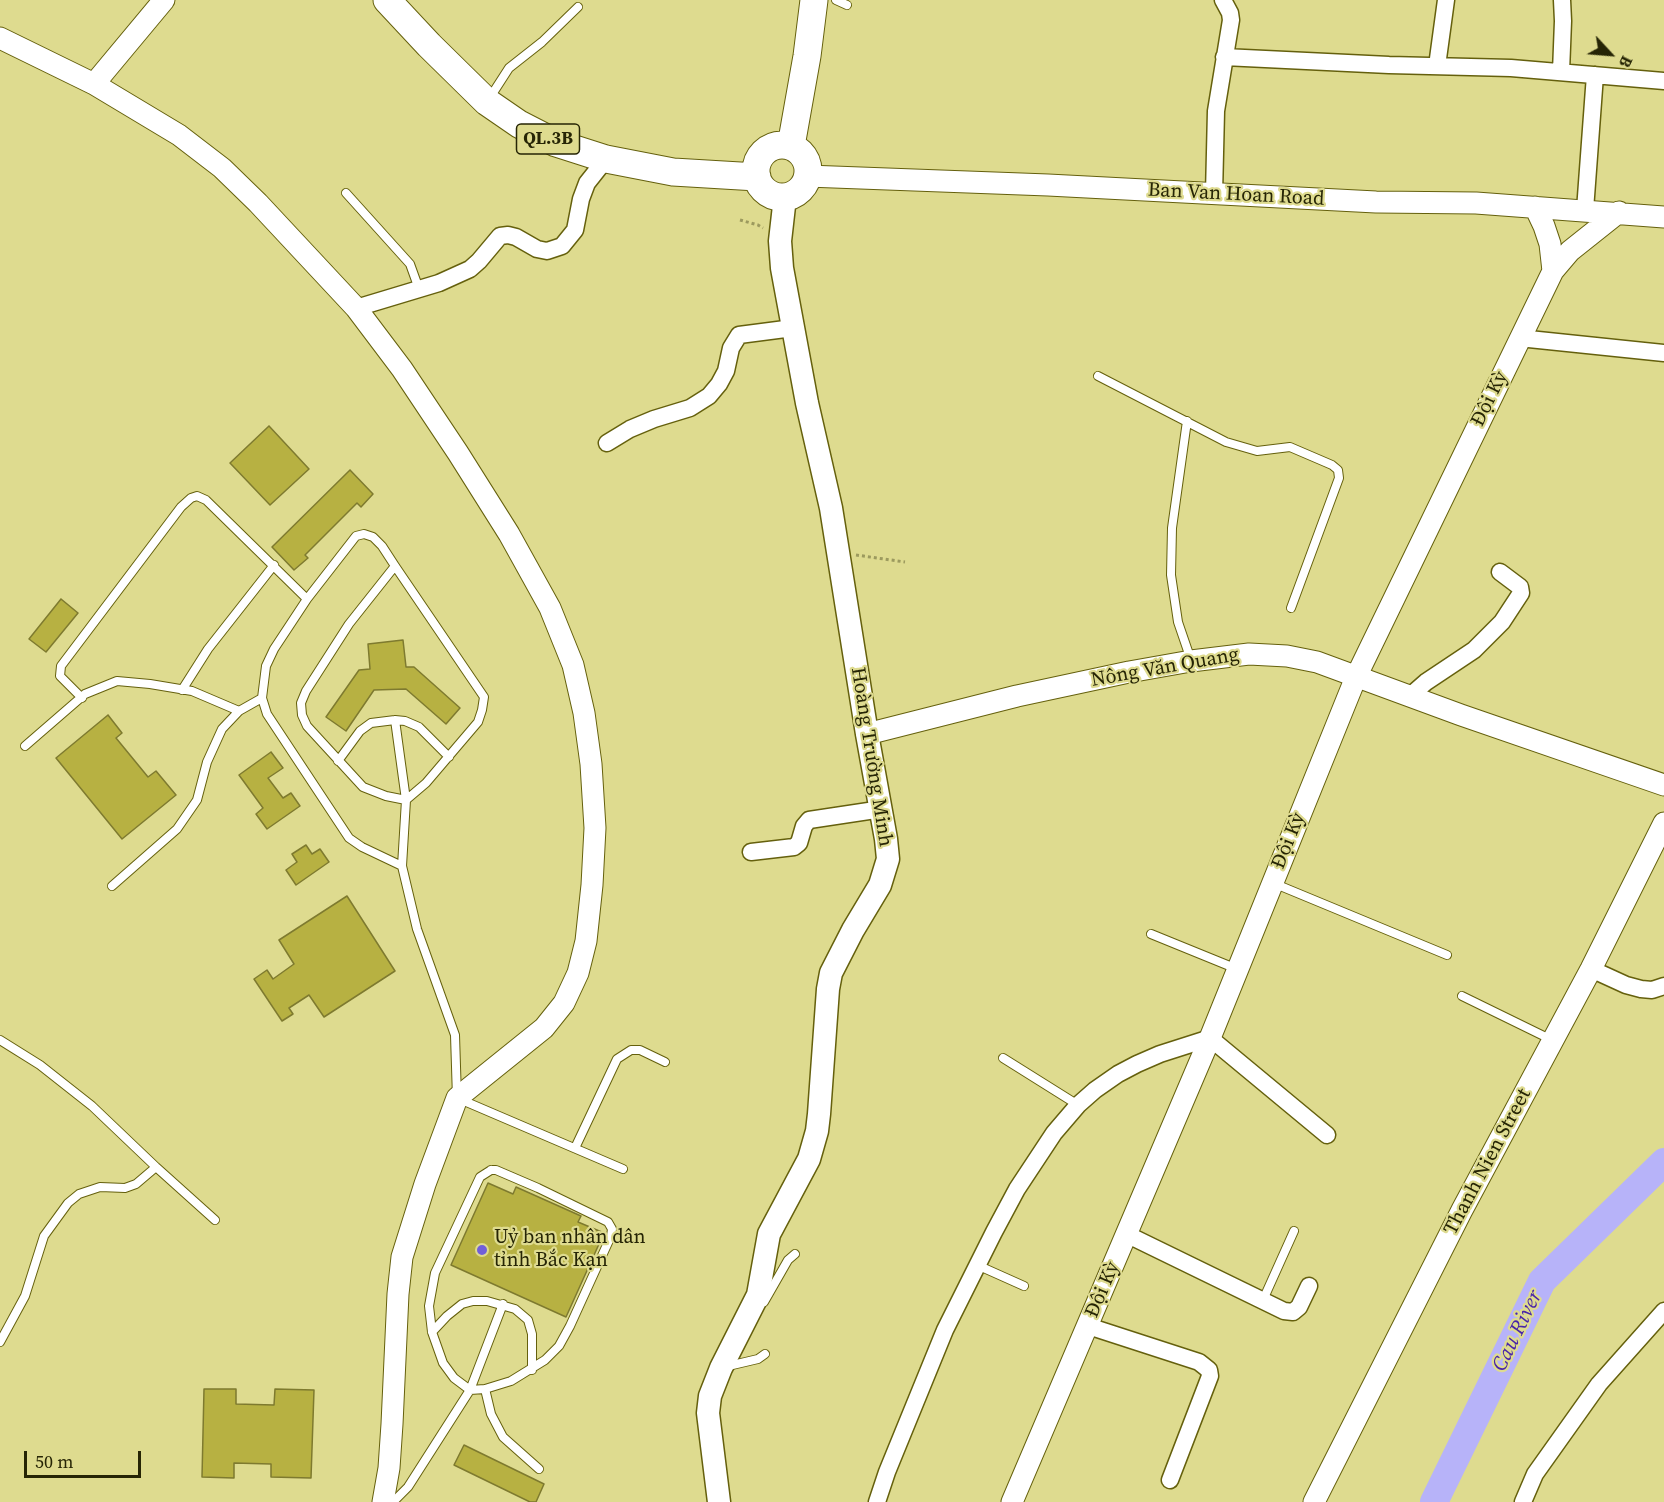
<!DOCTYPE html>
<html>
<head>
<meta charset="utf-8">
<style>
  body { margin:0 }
  #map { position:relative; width:1664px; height:1502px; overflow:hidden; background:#dedb8f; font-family:"Source Serif 4",serif }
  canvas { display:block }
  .north { position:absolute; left:1580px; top:24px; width:60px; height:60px; -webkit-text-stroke:4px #dedb8f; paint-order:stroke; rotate:116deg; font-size:16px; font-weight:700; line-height:24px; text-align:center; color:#262505 }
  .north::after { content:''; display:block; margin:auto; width:21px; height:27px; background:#262505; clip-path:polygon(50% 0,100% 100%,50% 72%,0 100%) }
  .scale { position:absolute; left:24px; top:1451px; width:117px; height:27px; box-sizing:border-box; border:3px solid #262505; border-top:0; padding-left:8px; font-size:18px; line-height:21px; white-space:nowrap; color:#262505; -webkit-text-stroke:4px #dedb8f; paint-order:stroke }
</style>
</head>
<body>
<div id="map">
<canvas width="1664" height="1502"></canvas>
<div class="north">B</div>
<div class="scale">50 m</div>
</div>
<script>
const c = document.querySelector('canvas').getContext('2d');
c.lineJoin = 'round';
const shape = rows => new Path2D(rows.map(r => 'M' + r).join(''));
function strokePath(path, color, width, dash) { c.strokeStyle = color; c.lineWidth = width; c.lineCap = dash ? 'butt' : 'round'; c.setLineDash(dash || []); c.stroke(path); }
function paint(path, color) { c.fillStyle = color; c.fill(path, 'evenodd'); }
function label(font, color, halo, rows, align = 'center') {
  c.font = font + ' "Source Serif 4",serif'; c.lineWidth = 4.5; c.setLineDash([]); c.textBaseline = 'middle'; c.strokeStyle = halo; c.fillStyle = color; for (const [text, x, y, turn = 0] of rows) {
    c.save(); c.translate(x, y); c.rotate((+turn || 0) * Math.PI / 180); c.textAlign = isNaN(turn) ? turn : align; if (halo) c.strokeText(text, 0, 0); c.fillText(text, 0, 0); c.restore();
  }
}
strokePath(shape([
  [1434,1502,1542,1281,1664,1162]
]), '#b7b3f9', 28);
const building = shape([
  [269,426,309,469,270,505,230,463,269,426],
  [350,470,373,494,361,507,357,503,305,555,308,558,294,570,272,547,350,470],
  [61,599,78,613,46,652,29,639,61,599],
  [403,640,406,667,414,667,460,708,446,724,406,689,374,690,346,731,326,717,359,670,370,669,368,644,403,640],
  [108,715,122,733,116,738,148,777,156,771,176,795,122,839,56,758,108,715],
  [271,752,283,768,268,778,283,798,291,793,300,806,267,829,256,814,263,808,239,775,271,752],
  [306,845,312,854,320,849,329,862,296,885,286,870,297,862,292,854,306,845],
  [347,896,395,971,324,1017,309,995,289,1008,293,1014,282,1021,254,979,267,970,273,979,294,964,279,940,347,896],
  [488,1183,513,1194,516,1187,581,1216,578,1222,604,1233,566,1317,451,1265,488,1183],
  [204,1389,236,1389,236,1404,274,1405,275,1389,314,1390,311,1478,271,1477,271,1464,234,1463,234,1478,202,1477,204,1389],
  [464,1445,544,1484,536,1502,530,1502,454,1465,464,1445]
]);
paint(building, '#b7b142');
strokePath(building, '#7e7a2f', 1.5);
const service = shape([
  [836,0,847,5],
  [489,99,509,68,542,42,578,7],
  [346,193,410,264,419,289],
  [1098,376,1226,442,1257,451,1290,447,1332,465,1338,470,1339,478,1291,608],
  [1187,421,1172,528,1171,575,1178,622,1191,660],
  [395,566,349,624,306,691,301,703,302,715,307,726,363,787,386,796,406,800,426,783,478,722,482,710,484,697,395,566,382,546,373,537,364,534,356,536,307,599,274,649,266,666,262,698,267,714,349,838,362,847,402,866],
  [182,690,208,649,274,565],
  [82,698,60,676,61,666,181,507,191,498,197,496,206,500,307,599],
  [395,720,406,800,402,866,417,929,455,1035,457,1098,623,1169],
  [25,746,85,694,117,681,150,684,192,691,239,711],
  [338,761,360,731,371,723,395,720,405,721,419,727,449,757],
  [1273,883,1447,955],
  [112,886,177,829,197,800,207,762,222,729,239,711,262,698],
  [1151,934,1237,969],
  [1462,996,1552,1040],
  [0,1040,40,1065,92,1106,156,1167,215,1220],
  [1003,1058,1078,1105],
  [575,1148,617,1059,631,1050,640,1050,665,1062],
  [491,1170,496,1170,538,1188,608,1222,612,1229,611,1236,570,1326,559,1346,545,1360,511,1381,485,1389,470,1390,454,1378,443,1363,432,1332,429,1306,435,1273,480,1177,491,1170],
  [977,1265,1024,1286],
  [1263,1300,1294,1231],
  [764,1302,788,1260,795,1254],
  [432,1332,447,1316,462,1304,473,1301,487,1301,515,1309,528,1320,532,1334,532,1370],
  [0,1342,25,1296,44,1236,68,1203,79,1194,100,1187,125,1188,136,1184,156,1167],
  [724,1367,758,1359,765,1354],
  [485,1389,491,1414,503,1437,539,1469],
  [393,1502,408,1487,470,1390,503,1304]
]);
const minor = shape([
  [1224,57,1389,65,1511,68,1664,81],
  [1437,66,1446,0],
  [1561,72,1563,21,1562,0],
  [1214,194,1216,111,1231,20,1230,13,1223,0],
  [1585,210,1595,75],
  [356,308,439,283,470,269,479,261,500,236,508,235,516,237,537,249,547,251,562,246,575,230,581,199,587,183,606,159],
  [1519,338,1664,353],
  [607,443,630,429,654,419,690,408,709,396,719,384,726,371,731,348,739,335,793,328],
  [1410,696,1426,682,1474,650,1502,622,1521,593,1520,587,1500,572],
  [751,852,794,847,799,843,804,826,809,820,882,809],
  [1591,969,1626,985,1641,989,1652,990,1664,986],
  [1126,1234,1284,1311,1293,1312,1299,1307,1309,1286],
  [1088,1326,1199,1362,1209,1370,1210,1376,1170,1480],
  [877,1502,887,1472,945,1330,994,1232,1017,1189,1054,1133,1078,1105,1095,1090,1118,1074,1137,1064,1160,1054,1210,1038,1327,1135],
  [1523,1502,1535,1474,1599,1384,1664,1311]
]);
const tertiary = shape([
  [0,38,94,84,179,135,222,168,258,203,356,308,402,369,458,453,509,534,550,608,573,665,584,713,591,764,595,828,592,885,586,941,578,973,564,1003,544,1028,457,1098,425,1184,402,1257,398,1294,392,1424,389,1468,383,1502],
  [94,84,164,0],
  [807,176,1048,185,1376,202,1476,203,1664,217],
  [1535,207,1544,226,1550,244,1553,271],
  [867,734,1017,696,1129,672,1191,661,1249,654,1287,656,1317,662,1461,715,1664,785],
  [1012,1502,1210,1038,1356,677,1553,271,1570,251,1619,212],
  [1314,1502,1462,1210,1591,969,1664,823]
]);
const secondary = shape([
  [719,1502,708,1413,710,1396,721,1368,758,1295,769,1234,809,1159,817,1131,819,1114,828,989,831,973,853,930,880,885,888,859,886,839,867,734,831,508,807,403,782,268,780,241,785,197]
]);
const trunk = shape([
  [387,0,429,45,487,102,519,124,556,143,606,159,673,172,757,177],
  '756 171a26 26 0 1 1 52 0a26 26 0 1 1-52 0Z',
  [791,146,807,56,814,0]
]);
strokePath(service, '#65600d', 10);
strokePath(minor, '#65600d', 19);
strokePath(tertiary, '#65600d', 23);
strokePath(secondary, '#65600d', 25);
strokePath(trunk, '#65600d', 29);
strokePath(shape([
  [740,220,758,225,763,228],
  [856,555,905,562]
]), '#9c9a5e', 3, [3, 3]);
strokePath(service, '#fff', 8);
strokePath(minor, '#fff', 16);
strokePath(tertiary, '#fff', 21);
strokePath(secondary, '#fff', 22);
strokePath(trunk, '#fff', 27);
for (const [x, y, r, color] of [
  [482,1250,6,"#715fd9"]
]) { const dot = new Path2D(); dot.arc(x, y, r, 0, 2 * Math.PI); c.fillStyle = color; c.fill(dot); strokePath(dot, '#dedb8f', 2); }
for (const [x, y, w] of [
  [548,139,63]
]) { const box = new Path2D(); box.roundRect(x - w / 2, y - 15, w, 30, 4.5); c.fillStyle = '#dedb8f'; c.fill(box); strokePath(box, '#262505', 1.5); }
label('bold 18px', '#262505', null, [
  ["QL.3B",548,139]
]);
label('20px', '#262505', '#dedb8f', [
  ["Ban Van Hoan Road",1236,195,3],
  ["Đội Kỳ",1490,399,-64],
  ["Nông Văn Quang",1165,668,-10],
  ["Hoàng Trường Minh",871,757,81],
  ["Đội Kỳ",1289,841,-68],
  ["Thanh Nien Street",1488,1162,-62],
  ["Đội Kỳ",1103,1290,-67]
]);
label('20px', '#262505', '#dedb8f', [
  ["Uỷ ban nhân dân",494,1238],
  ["tỉnh Bắc Kạn",494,1261]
], 'left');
label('italic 21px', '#4824a9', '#dedb8f', [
  ["Cau River",1518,1331,-64]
]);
</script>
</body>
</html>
